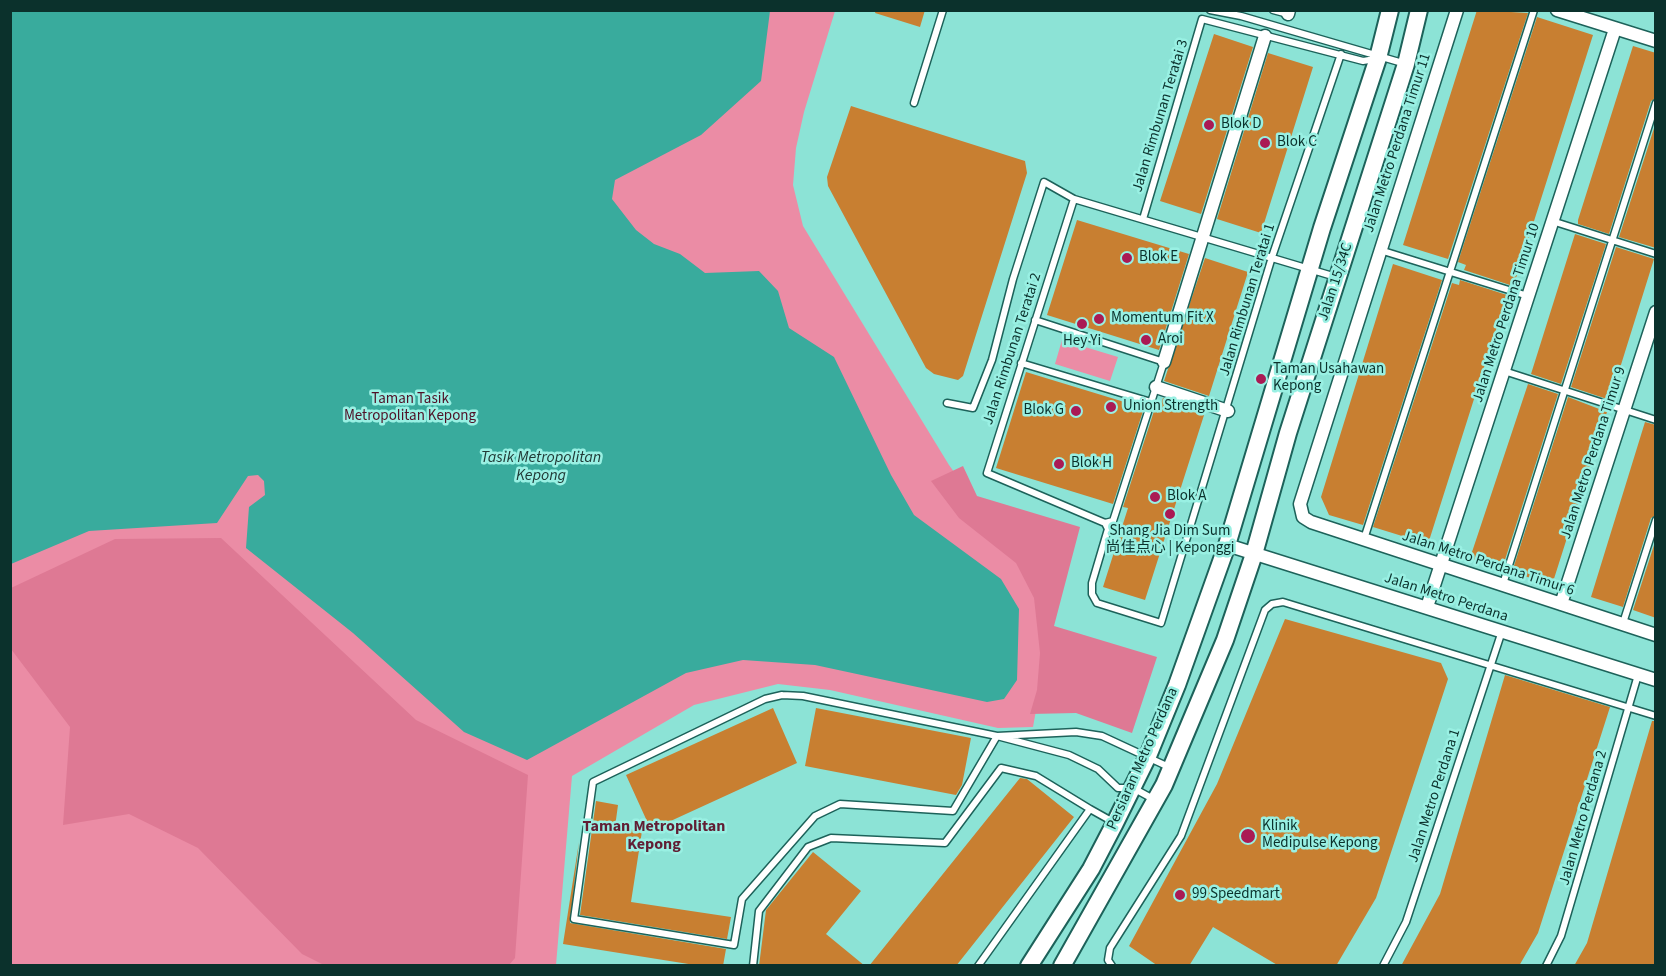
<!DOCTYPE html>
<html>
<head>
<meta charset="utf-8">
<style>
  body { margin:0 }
  #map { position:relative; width:1666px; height:976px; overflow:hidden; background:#8ce3d6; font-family:"Source Sans 3",sans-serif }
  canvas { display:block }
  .frame { position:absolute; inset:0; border:12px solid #0b312c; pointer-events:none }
</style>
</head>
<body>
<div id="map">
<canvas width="1666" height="976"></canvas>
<div class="frame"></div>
</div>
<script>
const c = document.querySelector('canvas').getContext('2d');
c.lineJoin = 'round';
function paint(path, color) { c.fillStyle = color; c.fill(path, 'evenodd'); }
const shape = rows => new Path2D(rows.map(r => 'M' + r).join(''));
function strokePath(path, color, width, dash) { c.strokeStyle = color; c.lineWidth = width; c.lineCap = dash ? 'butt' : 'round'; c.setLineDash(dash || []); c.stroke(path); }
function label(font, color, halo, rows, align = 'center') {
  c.font = font + ' "Source Sans 3","Noto Sans SC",sans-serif'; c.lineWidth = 5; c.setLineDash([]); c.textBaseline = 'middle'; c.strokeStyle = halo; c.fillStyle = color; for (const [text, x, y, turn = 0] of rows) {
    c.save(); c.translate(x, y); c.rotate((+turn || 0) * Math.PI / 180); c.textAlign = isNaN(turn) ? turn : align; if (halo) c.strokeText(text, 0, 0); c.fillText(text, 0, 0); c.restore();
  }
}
paint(shape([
  [10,11,835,11,804,112,796,148,793,185,803,226,949,465,991,523,1044,586,1050,633,1033,727,998,728,830,690,778,684,694,705,572,776,556,965,11,965],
  [1062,340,1118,357,1110,381,1055,364]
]), '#eb8ca5');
paint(shape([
  [963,466,977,496,1080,527,1054,626,1157,657,1132,733,1076,713,1030,714,1037,690,1040,653,1034,598,1016,563,959,518,931,481],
  [221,538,416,720,528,775,515,958,509,965,324,965,302,954,198,848,129,814,63,825,70,727,11,649,11,588,115,539]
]), '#de7994');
paint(shape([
  [11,10,770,11,761,81,701,135,615,180,612,199,636,230,654,244,680,254,705,273,759,271,778,291,789,328,834,357,891,475,914,515,1001,579,1019,609,1017,680,1004,699,987,702,815,665,743,660,686,673,527,760,464,732,353,633,246,548,249,507,265,495,264,481,258,475,248,476,217,523,89,531,11,564]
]), '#39ab9d');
paint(shape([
  [876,10,925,10,920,27,875,13],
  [1477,10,1528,13,1448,259,1403,245],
  [1537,17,1593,35,1515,281,1512,280,1510,285,1464,270,1466,265,1458,262],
  [1214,34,1253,47,1201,214,1160,201],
  [1633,46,1656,53,1656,98,1651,101,1609,234,1578,224,1578,220],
  [1268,53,1313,67,1261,233,1217,219],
  [851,106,1025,161,1027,173,963,376,958,380,934,374,926,368,828,186,827,177],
  [1656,122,1656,248,1619,237],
  [1077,220,1189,254,1159,350,1047,315],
  [1575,234,1606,244,1561,384,1531,374],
  [1616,247,1654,259,1610,400,1571,387],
  [1205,258,1248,272,1209,396,1164,381],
  [1393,264,1442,280,1363,525,1329,515,1321,497],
  [1460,280,1507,295,1428,544,1373,527,1452,283,1459,285],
  [1026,372,1144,408,1113,504,996,468],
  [1528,384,1558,394,1502,569,1470,558],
  [1568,397,1607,412,1552,585,1512,572],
  [1163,398,1205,412,1145,600,1103,587,1128,508,1123,507,1154,411,1158,413],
  [1645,422,1656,425,1656,515,1651,518,1623,607,1591,597],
  [1656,539,1656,618,1633,610],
  [1285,619,1441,663,1448,679,1376,898,1336,966,1279,966,1213,927,1189,966,1158,966,1129,946,1217,784],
  [1505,675,1610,707,1538,933,1519,966,1401,966,1440,894],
  [773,708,797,763,651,830,626,775],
  [816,708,971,738,962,785,956,795,805,766],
  [1652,721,1656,721,1656,966,1574,966,1587,943],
  [1020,778,1027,779,1074,817,956,966,869,966],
  [596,801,618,805,615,827,642,831,631,902,731,917,727,939,580,915],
  [579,842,570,923,726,949,723,966,701,966,563,944],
  [813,852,861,891,826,934,865,966,759,966,766,910]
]), '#c87f31');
const lane = shape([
  [1210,10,1241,16,1406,64],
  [1273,10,1288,14],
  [914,103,943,10],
  [1143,219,1202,19,1363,61,1375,59],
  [1552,221,1656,254],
  [1380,250,1528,296],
  [1035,320,1164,362,1113,521,1105,523],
  [1021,363,1151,402],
  [1504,371,1656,420],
  [947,403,973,408,992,360,1013,279,1044,182,1074,199],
  [1105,523,1108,529,1092,583,1092,594,1097,603,1161,623,1272,257,1341,54],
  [1105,523,987,473,1074,199,1336,277],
  [1364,539,1534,10],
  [1503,584,1656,103],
  [1623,623,1656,520],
  [782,695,803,696,997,736,953,811,840,804,815,816,742,899,734,945,574,919,593,782,765,699,782,695],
  [1155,800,1133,788,1118,788,1098,769,1069,755,997,736,1076,732,1102,736,1171,768],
  [1090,809,1115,823],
  [753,966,759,911,808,847,831,838,945,843,1001,768,1036,776,1090,809,978,966],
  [1112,966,1108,960,1110,948,1181,836,1265,610,1272,604,1283,602,1656,716],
  [1383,966,1406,922,1502,631],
  [1546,966,1561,936,1638,675]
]);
const street = shape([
  [1457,10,1300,504,1303,517,1311,522,1656,635],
  [1557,10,1656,41],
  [1288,14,1289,10],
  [1164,362,1265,36],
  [1156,387,1228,411],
  [1227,545,1656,680],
  [1561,604,1656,312],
  [1427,607,1615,29]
]);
const secondary = shape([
  [1029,966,1091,869,1115,823,1148,756,1177,685,1227,545,1322,228,1378,58,1390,10],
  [1062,966,1164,785,1225,640,1254,554,1288,433,1406,64,1419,10]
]);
strokePath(lane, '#1d625a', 9);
strokePath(street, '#1d625a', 15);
strokePath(secondary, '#1d625a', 20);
strokePath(lane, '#fff', 6);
strokePath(street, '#fff', 12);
strokePath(secondary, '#fff', 16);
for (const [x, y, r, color] of [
  [1209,125,6,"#aa1a54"],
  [1265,143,6,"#aa1a54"],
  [1127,258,6,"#aa1a54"],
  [1099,319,6,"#aa1a54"],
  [1082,324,6,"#aa1a54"],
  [1146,340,6,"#aa1a54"],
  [1261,379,6,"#aa1a54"],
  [1111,407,6,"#aa1a54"],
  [1076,411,6,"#aa1a54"],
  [1059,464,6,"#aa1a54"],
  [1155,497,6,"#aa1a54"],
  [1170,514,6,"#aa1a54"],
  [1248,836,8,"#aa1a54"],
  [1180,895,6,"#aa1a54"]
]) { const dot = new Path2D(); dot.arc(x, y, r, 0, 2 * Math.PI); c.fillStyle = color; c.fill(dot); strokePath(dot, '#99f0e3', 2); }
label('15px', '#0b312c', '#99f0e3', [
  ["Jalan Rimbunan Teratai 3",1161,116,-73],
  ["Jalan Metro Perdana Timur 11",1398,143,-72],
  ["Jalan 15/34C",1336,282,-72],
  ["Jalan Rimbunan Teratai 1",1248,300,-73],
  ["Jalan Metro Perdana Timur 10",1507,313,-72],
  ["Jalan Rimbunan Teratai 2",1013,349,-72],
  ["Jalan Metro Perdana Timur 9",1594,453,-72],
  ["Jalan Metro Perdana Timur 6",1488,564,18],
  ["Jalan Metro Perdana",1446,598,18],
  ["Persiaran Metro Perdana",1143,759,-66],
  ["Jalan Metro Perdana 1",1435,796,-72],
  ["Jalan Metro Perdana 2",1584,818,-74]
]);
label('15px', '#0b312c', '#99f0e3', [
  ["Blok D",1221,125],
  ["Blok C",1277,143],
  ["Blok E",1139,258],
  ["Momentum Fit X",1111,319],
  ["Aroi",1158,340],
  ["Hey Yi",1082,342,"center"],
  ["Taman Usahawan",1273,370],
  ["Kepong",1273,387],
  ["Union Strength",1123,407],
  ["Blok G",1064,411,"right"],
  ["Blok H",1071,464],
  ["Blok A",1167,497],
  ["Shang Jia Dim Sum",1170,532,"center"],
  ["尚佳点心 | Keponggi",1170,549,"center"],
  ["Klinik",1262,827],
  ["Medipulse Kepong",1262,844],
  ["99 Speedmart",1192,895]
], 'left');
label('15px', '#4f1026', '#99f0e3', [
  ["Taman Tasik",410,400],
  ["Metropolitan Kepong",410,417]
]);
label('italic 16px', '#213a36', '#99f0e3', [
  ["Tasik Metropolitan",541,458],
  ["Kepong",541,476]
]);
label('bold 16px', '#611e34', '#99f0e3', [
  ["Taman Metropolitan",654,827],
  ["Kepong",654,845]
]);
</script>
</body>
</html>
